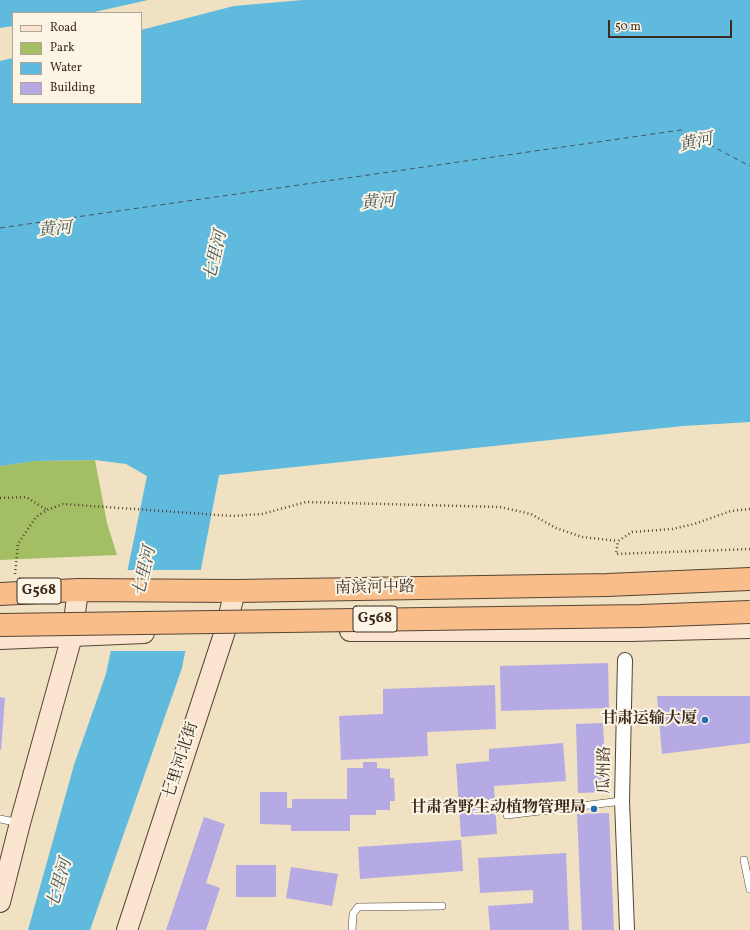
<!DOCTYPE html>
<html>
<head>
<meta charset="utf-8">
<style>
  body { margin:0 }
  #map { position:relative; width:750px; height:930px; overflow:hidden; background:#efe1c1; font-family:Vollkorn,serif }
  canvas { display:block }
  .legend { position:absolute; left:12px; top:12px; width:130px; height:92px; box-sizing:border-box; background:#fcf5e5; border:1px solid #afa495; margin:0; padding:5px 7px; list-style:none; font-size:12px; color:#3b2a1e }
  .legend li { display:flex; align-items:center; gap:8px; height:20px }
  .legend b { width:20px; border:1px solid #afa495 }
  .scale { position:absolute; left:608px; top:20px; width:124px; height:18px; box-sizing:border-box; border:2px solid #3b2a1e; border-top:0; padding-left:5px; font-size:12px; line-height:14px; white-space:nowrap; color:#3b2a1e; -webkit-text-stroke:3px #fcf5e5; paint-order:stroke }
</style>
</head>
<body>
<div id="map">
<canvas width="750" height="930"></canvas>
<ul class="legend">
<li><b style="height:5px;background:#fce5d0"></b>Road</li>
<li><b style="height:11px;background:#a4be64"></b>Park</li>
<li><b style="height:11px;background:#5fbadd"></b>Water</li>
<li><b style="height:11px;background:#b6aae4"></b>Building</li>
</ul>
<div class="scale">50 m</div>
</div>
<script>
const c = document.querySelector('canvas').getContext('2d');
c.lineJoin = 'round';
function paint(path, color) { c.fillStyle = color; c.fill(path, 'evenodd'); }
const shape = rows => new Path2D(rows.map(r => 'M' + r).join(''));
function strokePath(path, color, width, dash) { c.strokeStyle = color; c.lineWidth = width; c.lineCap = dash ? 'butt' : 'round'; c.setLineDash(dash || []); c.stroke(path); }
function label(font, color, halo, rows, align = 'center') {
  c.font = font + ' Vollkorn,"Noto Serif SC",serif'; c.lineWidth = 4; c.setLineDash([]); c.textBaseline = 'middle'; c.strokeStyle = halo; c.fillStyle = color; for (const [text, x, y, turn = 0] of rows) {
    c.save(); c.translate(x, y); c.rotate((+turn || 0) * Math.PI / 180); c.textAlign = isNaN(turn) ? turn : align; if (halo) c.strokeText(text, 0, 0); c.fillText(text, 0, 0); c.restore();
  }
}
paint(shape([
  [95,460,107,523,117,555,0,560,0,466,35,461]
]), '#a4be64');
paint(shape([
  [0,0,148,0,90,13,13,13,13,26,0,28],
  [303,0,750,0,750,422,683,426,219,475,182,668,90,930,28,930,74,765,106,674,147,476,126,464,95,460,35,461,0,466,0,61,13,58,13,103,141,103,141,30,234,6]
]), '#5fbadd');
paint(shape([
  [126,570,203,570,188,651,109,651]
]), '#efe1c1');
strokePath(shape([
  [0,228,681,130,750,166]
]), '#465557', 1, [5, 4]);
paint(shape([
  [608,663,609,708,501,711,500,666],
  [495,685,496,729,427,732,428,756,341,760,339,716,383,714,383,689],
  [657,696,750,696,750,743,662,754],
  [0,697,5,698,1,750,0,750],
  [603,723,606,792,578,793,576,724],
  [563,743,566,781,494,786,497,834,461,837,456,764,489,761,489,749],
  [363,762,377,762,377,768,390,769,390,778,394,778,395,801,390,801,390,810,376,810,376,815,350,815,350,831,291,831,291,825,260,824,260,792,287,792,287,808,292,808,292,799,347,799,347,768,363,768],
  [609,813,614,930,582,930,577,814],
  [204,817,225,824,206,883,220,888,206,930,166,930],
  [461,840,463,871,360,879,358,847],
  [566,853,569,930,490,930,488,906,533,903,533,890,480,893,478,858],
  [236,865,276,865,276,897,236,897],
  [291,867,338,874,332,906,286,898]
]), '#b6aae4');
const lane = shape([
  [507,815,622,801],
  [0,819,19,823],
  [744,860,750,889],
  [352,930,353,914,358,907,442,906]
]);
const street = shape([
  [625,660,622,801,627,930]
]);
const secondary = shape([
  [350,631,630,631,750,628],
  [0,639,144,633],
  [0,902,20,823,72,636,78,590],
  [127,930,225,631,235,591]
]);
const highway = shape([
  [0,594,78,590,235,591,607,585,750,579]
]);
strokePath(lane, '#564536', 8);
strokePath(street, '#564536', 16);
strokePath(secondary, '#564536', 22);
strokePath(highway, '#564536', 24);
strokePath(shape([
  [0,498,26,497,47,510],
  [750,509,731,511,694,524,672,529,632,532,618,541,616,554,750,549],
  [15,574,18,544,36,517,47,510,63,504,233,516,262,514,306,502,500,507,531,514,556,528,582,537,618,541]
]), '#564536', 2.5, [1, 3]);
strokePath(lane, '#fff', 7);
strokePath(street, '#fff', 14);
strokePath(secondary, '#fce5d0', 20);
strokePath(highway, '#f8bd89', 22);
const highwayBridge = shape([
  [0,625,641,616,750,612]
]);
strokePath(highwayBridge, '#564536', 24, []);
strokePath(highwayBridge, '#f8bd89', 22);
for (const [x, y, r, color] of [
  [705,720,4,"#1f6fb2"],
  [594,809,4,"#1f6fb2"]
]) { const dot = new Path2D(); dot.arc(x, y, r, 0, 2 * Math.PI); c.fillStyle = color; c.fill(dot); strokePath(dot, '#fcf5e5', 1.5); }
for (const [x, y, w] of [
  [39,591,44],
  [375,619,44]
]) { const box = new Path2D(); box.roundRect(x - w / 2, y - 13, w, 26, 3); c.fillStyle = '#fcf5e5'; c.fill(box); strokePath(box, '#3b2a1e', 1); }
label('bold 15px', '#3b2a1e', null, [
  ["G568",39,591],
  ["G568",375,619]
]);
label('16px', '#3b2a1e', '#fcf5e5', [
  ["南滨河中路",375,589,-1],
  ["七里河北街",182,761,-72],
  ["瓜州路",606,770,-89]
]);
label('bold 16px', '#3b2a1e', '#fcf5e5', [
  ["甘肃运输大厦",697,720],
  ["甘肃省野生动植物管理局",586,809]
], 'right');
label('italic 17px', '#465557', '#fcf5e5', [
  ["黄河",696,144,-12],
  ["黄河",378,204,-5],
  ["黄河",55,231,-5],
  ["七里河",217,256,-77],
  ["七里河",146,572,-77],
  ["七里河",61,884,-74]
]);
</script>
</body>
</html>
